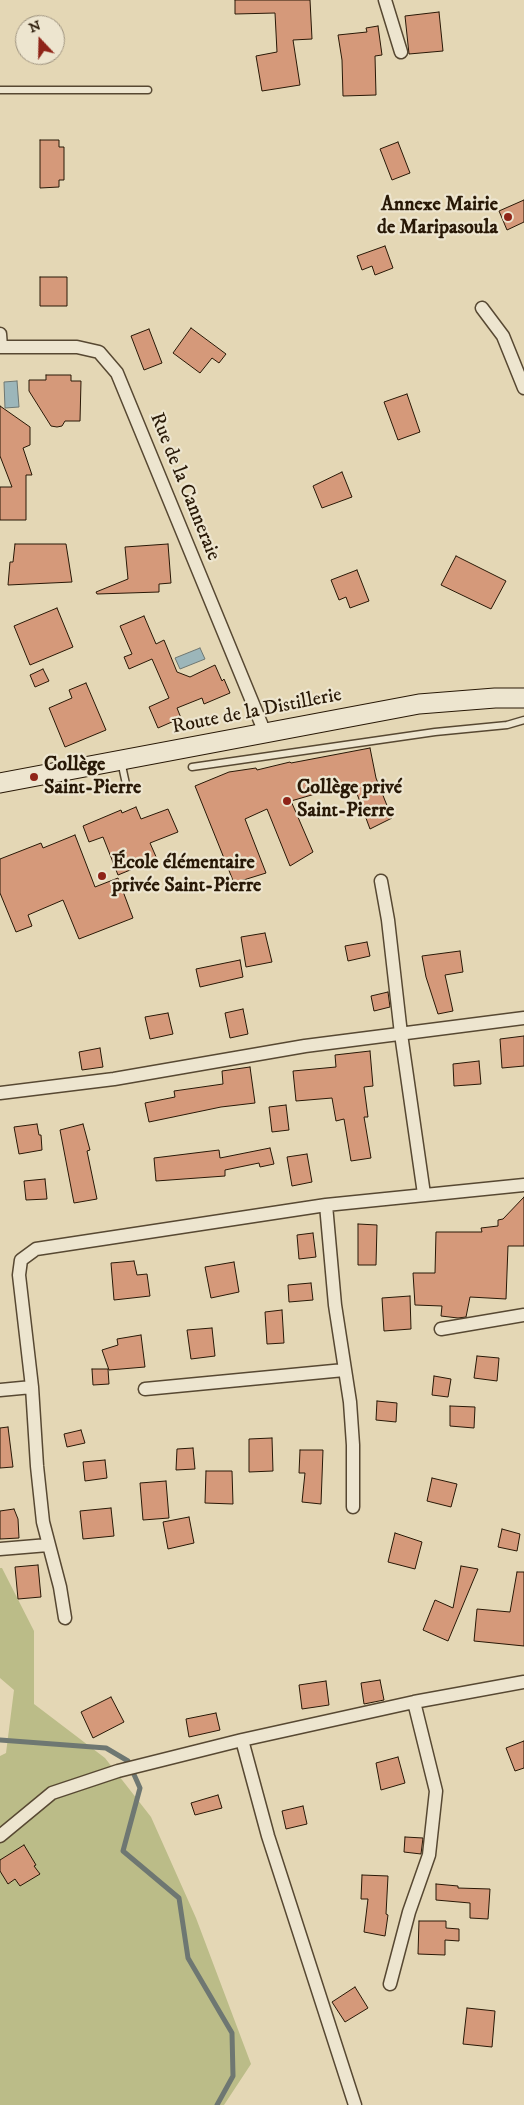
<!DOCTYPE html>
<html>
<head>
<meta charset="utf-8">
<style>
  body { margin:0 }
  #map { position:relative; width:524px; height:2105px; overflow:hidden; background:#e4d7b5; font-family:"IM FELL DW Pica",serif }
  canvas { display:block }
  .north { position:absolute; left:15px; top:15px; width:50px; height:50px; box-sizing:border-box; background:#ede5cf; border:1px solid #9e937f; border-radius:50%; rotate:339deg; font-size:14px; font-weight:700; line-height:20px; text-align:center; color:#281806 }
  .north::after { content:''; display:block; margin:auto; width:18px; height:22px; background:#8f2418; clip-path:polygon(50% 0,100% 100%,50% 72%,0 100%) }
</style>
</head>
<body>
<div id="map">
<canvas width="524" height="2105"></canvas>
<div class="north">N</div>
</div>
<script>
const g = document.querySelector('canvas').getContext('2d');
g.lineJoin = 'round';
function fillPath(path, color) {
  g.fillStyle = color;
  g.fill(path, 'evenodd');
}
function poly(rows) {
  const path = new Path2D();
  for (const r of rows) {
    path.moveTo(r[0], r[1]);
    for (let i = 2; i < r.length; i += 2) path.lineTo(r[i], r[i + 1]);
  }
  return path;
}
function stroke(path, color, width, dash) {
  g.strokeStyle = color;
  g.lineWidth = width;
  g.lineCap = dash ? 'butt' : 'round';
  g.setLineDash(dash || []);
  g.stroke(path);
}
function drawText(font, color, halo, rows, align = 'center') {
  g.font = font + ' "IM FELL DW Pica",serif';
  g.lineWidth = 4.5;
  g.setLineDash([]);
  g.textBaseline = 'middle';
  g.strokeStyle = halo;
  g.fillStyle = color;
  for (const [text, x, y, turn = 0] of rows) {
    g.save();
    g.translate(x, y);
    g.rotate((+turn || 0) * Math.PI / 180);
    g.textAlign = isNaN(turn) ? turn : align;
    if (halo) g.strokeText(text, 0, 0);
    g.fillText(text, 0, 0);
    g.restore();
  }
}
const green = poly([
  [0,1568,2,1568,34,1631,34,1704,105,1758,151,1817,196,1918,251,2064,224,2105,0,2105,0,1756,6,1753,14,1690,0,1678]
]);
const water = poly([
  [17,381,19,407,5,408,4,382,17,381],
  [200,648,205,659,180,669,175,658,200,648]
]);
const stream = poly([
  [0,1740,106,1748,128,1761,140,1788,123,1851,179,1898,188,1958,232,2033,233,2076,217,2105]
]);
const building = poly([
  [235,0,310,0,312,39,293,40,300,85,262,91,256,56,277,52,275,13,235,14,235,0],
  [439,12,443,51,409,54,405,16,439,12],
  [378,26,382,55,375,56,376,95,343,96,342,60,338,35,367,32,366,28,378,26],
  [40,140,59,140,59,147,64,147,64,180,59,180,59,187,40,188,40,140],
  [398,142,410,173,392,180,380,149,398,142],
  [524,200,524,222,507,230,499,211,524,200],
  [385,246,393,268,375,275,372,266,362,270,357,256,385,246],
  [40,277,67,277,67,306,40,306,40,277],
  [191,328,226,354,219,363,212,358,200,373,173,353,191,328],
  [149,329,162,363,144,370,131,336,149,329],
  [46,375,71,375,71,381,81,381,80,421,65,421,62,426,57,427,51,426,29,391,29,380,46,380,46,375],
  [407,394,420,432,398,440,384,402,407,394],
  [0,406,30,427,30,445,23,448,32,475,26,475,26,520,0,520,0,487,12,487,0,456,0,406],
  [342,472,352,497,322,508,313,486,342,472],
  [15,544,66,544,72,582,8,585,10,562,13,562,15,544],
  [168,544,171,583,159,584,159,592,97,594,96,592,128,579,125,547,168,544],
  [456,556,506,581,491,609,441,585,456,556],
  [357,570,369,601,350,608,346,597,339,600,331,580,357,570],
  [57,608,73,647,30,665,14,626,57,608],
  [144,616,156,644,164,640,177,672,190,677,215,665,222,681,224,679,230,693,204,704,202,698,177,708,181,718,158,728,149,707,169,698,152,659,129,669,124,657,132,654,120,626,144,616],
  [43,669,49,681,35,687,30,675,43,669],
  [86,683,106,730,65,747,49,708,72,698,69,690,86,683],
  [370,748,376,778,392,818,370,829,353,783,291,801,313,852,290,866,267,809,245,819,266,873,234,883,195,786,229,772,256,768,257,770,290,762,291,763,370,748],
  [136,807,141,819,168,809,178,832,150,843,157,859,118,875,103,837,89,842,83,826,121,810,122,813,136,807],
  [75,835,95,887,118,878,133,918,79,939,63,900,28,915,32,926,16,932,0,893,0,859,41,843,43,848,75,835],
  [265,933,272,962,246,967,241,937,265,933],
  [367,942,370,956,348,961,345,946,367,942],
  [460,951,463,972,445,975,453,1011,438,1014,426,977,422,956,460,951],
  [240,960,243,977,200,987,196,969,240,960],
  [388,992,390,1007,374,1011,371,996,388,992],
  [243,1009,248,1034,230,1038,225,1013,243,1009],
  [168,1013,173,1034,150,1039,145,1017,168,1013],
  [524,1036,524,1066,502,1068,500,1039,524,1036],
  [100,1048,103,1067,82,1070,79,1052,100,1048],
  [370,1051,373,1086,364,1087,368,1117,364,1117,371,1158,351,1161,344,1119,336,1121,332,1098,296,1101,293,1071,336,1067,335,1055,370,1051],
  [479,1061,481,1084,454,1086,453,1064,479,1061],
  [250,1067,255,1103,221,1107,149,1122,145,1103,175,1097,174,1091,223,1084,222,1071,250,1067],
  [286,1105,289,1130,272,1132,269,1107,286,1105],
  [37,1124,39,1135,41,1135,42,1150,19,1154,14,1127,37,1124],
  [83,1124,90,1150,87,1151,97,1199,74,1203,60,1130,83,1124],
  [270,1148,274,1164,260,1167,259,1163,225,1170,225,1176,156,1181,154,1158,219,1150,220,1158,270,1148],
  [307,1154,312,1182,292,1186,287,1157,307,1154],
  [45,1179,47,1199,26,1200,24,1181,45,1179],
  [524,1197,524,1246,508,1246,506,1299,470,1297,466,1317,458,1318,441,1316,442,1306,415,1305,413,1273,435,1273,436,1232,482,1232,481,1228,498,1226,498,1220,503,1219,524,1197],
  [358,1224,377,1225,376,1265,358,1265,358,1224],
  [313,1233,316,1257,299,1259,297,1235,313,1233],
  [134,1261,137,1275,147,1274,150,1296,114,1300,111,1263,134,1261],
  [234,1262,239,1292,211,1298,205,1267,234,1262],
  [311,1283,313,1300,289,1302,288,1285,311,1283],
  [410,1296,411,1329,384,1331,382,1298,410,1296],
  [282,1310,284,1343,267,1344,265,1312,282,1310],
  [212,1328,215,1356,191,1359,187,1330,212,1328],
  [141,1335,145,1367,109,1370,102,1350,118,1345,117,1339,141,1335],
  [477,1356,499,1358,497,1381,474,1378,477,1356],
  [92,1369,108,1369,109,1384,93,1385,92,1369],
  [434,1376,451,1379,448,1397,432,1395,434,1376],
  [377,1401,397,1403,396,1422,376,1420,377,1401],
  [450,1406,475,1407,474,1428,450,1426,450,1406],
  [8,1427,13,1467,0,1468,0,1428,8,1427],
  [81,1430,85,1443,67,1447,64,1434,81,1430],
  [272,1438,273,1471,249,1472,249,1439,272,1438],
  [193,1448,195,1469,176,1470,177,1449,193,1448],
  [300,1450,323,1450,321,1504,302,1502,305,1473,299,1473,300,1450],
  [105,1460,107,1478,85,1481,83,1462,105,1460],
  [206,1471,232,1471,233,1504,205,1503,206,1471],
  [432,1478,457,1484,451,1507,427,1501,432,1478],
  [166,1481,169,1518,143,1520,140,1483,166,1481],
  [111,1508,114,1536,83,1539,80,1511,111,1508],
  [14,1509,18,1519,19,1538,0,1539,0,1511,14,1509],
  [189,1517,194,1543,168,1549,163,1522,189,1517],
  [502,1529,520,1534,517,1551,498,1547,502,1529],
  [395,1533,422,1542,415,1569,388,1562,395,1533],
  [38,1565,41,1597,18,1599,15,1567,38,1565],
  [461,1566,478,1569,448,1641,423,1630,435,1600,453,1608,461,1566],
  [517,1572,524,1572,524,1646,474,1641,477,1609,510,1612,517,1572],
  [380,1680,384,1700,364,1704,361,1683,380,1680],
  [326,1681,329,1705,302,1709,299,1685,326,1681],
  [111,1697,124,1722,93,1738,81,1712,111,1697],
  [216,1713,220,1730,189,1737,186,1719,216,1713],
  [524,1741,524,1768,515,1771,506,1748,524,1741],
  [398,1757,405,1783,381,1790,376,1763,398,1757],
  [218,1795,222,1808,195,1815,191,1803,218,1795],
  [303,1806,307,1824,286,1829,282,1811,303,1806],
  [405,1837,423,1838,421,1854,404,1852,405,1837],
  [24,1845,36,1865,34,1866,40,1874,20,1886,15,1879,8,1884,0,1871,0,1860,24,1845],
  [362,1875,388,1876,386,1914,388,1915,385,1936,364,1932,368,1899,361,1899,362,1875],
  [436,1884,458,1886,458,1888,490,1889,488,1919,470,1918,470,1903,436,1900,436,1884],
  [419,1921,446,1921,446,1928,459,1929,459,1941,445,1940,445,1955,418,1954,419,1921],
  [355,1987,368,2008,345,2022,332,2002,355,1987],
  [467,2008,495,2011,492,2047,463,2044,467,2008]
]);
const lane = poly([
  [0,90,148,90],
  [121,761,126,784],
  [192,767,435,732,507,725,524,720]
]);
const street = poly([
  [385,0,401,52],
  [482,308,503,336,524,388],
  [0,334,1,347],
  [0,347,77,347,99,352,117,373,265,733],
  [381,881,388,920,401,1034,424,1194],
  [0,1093,114,1079,305,1046,524,1018],
  [326,1205,335,1305,350,1402,353,1445,353,1507],
  [441,1329,524,1315],
  [145,1389,344,1370],
  [0,1390,32,1387],
  [0,1549,48,1545],
  [65,1618,60,1587,43,1522,37,1466,32,1387,19,1275,21,1260,36,1249,326,1205,524,1185],
  [242,1740,268,1836,355,2105],
  [0,1836,52,1793,118,1771,242,1740,414,1702,524,1682],
  [390,1984,409,1912,429,1855,436,1791,414,1702]
]);
const secondary = poly([
  [0,783,419,704,495,698,524,698]
]);
const markers = [
  [508,217,5,"#8f2418"],
  [34,777,5,"#8f2418"],
  [287,801,5,"#8f2418"],
  [102,876,5,"#8f2418"]
];
const poiNames = [
  ["Annexe Mairie",498,206,"right"],
  ["de Maripasoula",498,229,"right"],
  ["Collège",44,766],
  ["Saint-Pierre",44,789],
  ["Collège privé",297,789],
  ["Saint-Pierre",297,812],
  ["École élémentaire",112,864],
  ["privée Saint-Pierre",112,887]
];
const streetNames = [
  ["Rue de la Canneraie",184,487,68],
  ["Route de la Distillerie",257,712,-11]
];
fillPath(green, '#bbbc88');
fillPath(water, '#9cb6ba');
stroke(water, '#6e7772', 1);
stroke(stream, '#6e7772', 5);
fillPath(building, '#d5997a');
stroke(building, '#281806', 1);
stroke(lane, '#574832', 9);
stroke(street, '#574832', 15);
stroke(secondary, '#281806', 21);
stroke(lane, '#ede5cf', 6);
stroke(street, '#ede5cf', 12);
stroke(secondary, '#ede5cf', 19);
for (const [x, y, r, color] of markers) {
  const dot = new Path2D();
  dot.arc(x, y, r, 0, 2 * Math.PI);
  g.fillStyle = color;
  g.fill(dot);
  stroke(dot, '#ede5cf', 2);
}
drawText('bold 20px', '#281806', '#ede5cf', poiNames, 'left');
drawText('20px', '#281806', '#ede5cf', streetNames);
</script>
</body>
</html>
